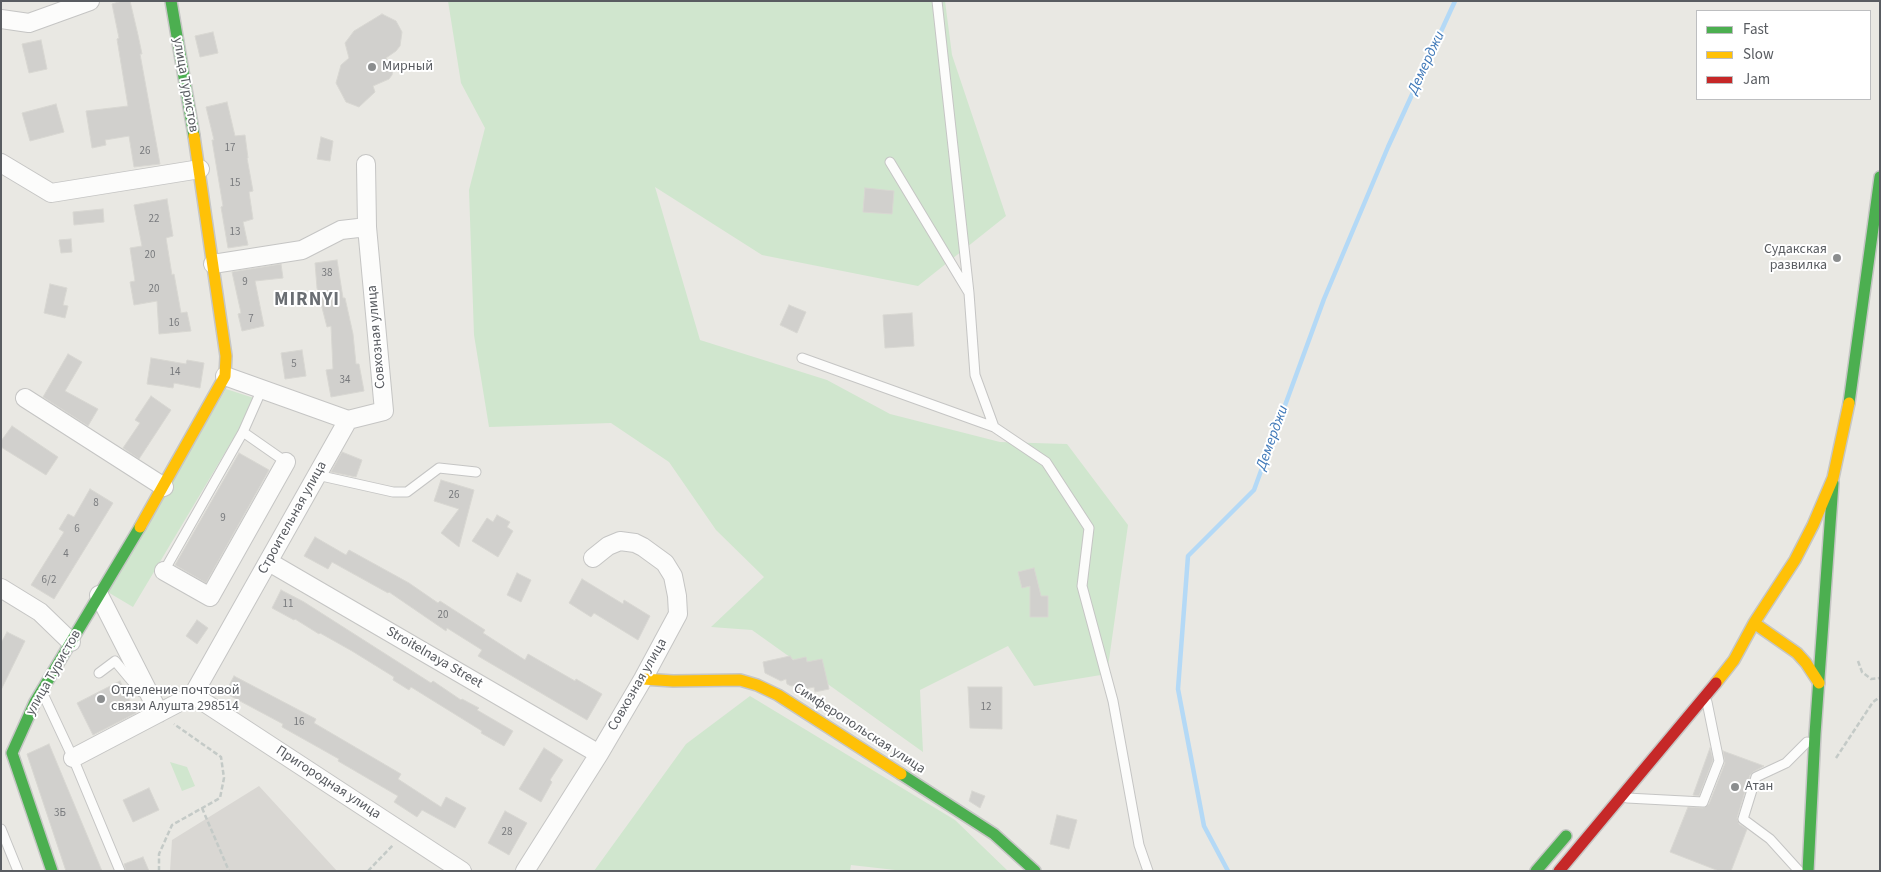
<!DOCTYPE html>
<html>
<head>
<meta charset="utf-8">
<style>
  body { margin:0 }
  #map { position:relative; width:1881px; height:872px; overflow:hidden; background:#e9e8e3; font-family:"Source Sans 3",sans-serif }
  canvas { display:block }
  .frame { position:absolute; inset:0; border:2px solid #595c61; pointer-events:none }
  .legend { position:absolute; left:1696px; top:10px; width:175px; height:90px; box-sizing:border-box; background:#fff; border:1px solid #bdbec0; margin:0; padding:6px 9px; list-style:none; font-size:15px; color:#595c61 }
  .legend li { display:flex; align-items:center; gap:10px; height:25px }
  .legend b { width:25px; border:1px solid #bdbec0 }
</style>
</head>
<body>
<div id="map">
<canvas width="1881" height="872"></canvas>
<div class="frame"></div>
<ul class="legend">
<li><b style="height:6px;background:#4caf50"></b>Fast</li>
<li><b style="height:6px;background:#ffc107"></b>Slow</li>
<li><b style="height:6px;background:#c62828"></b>Jam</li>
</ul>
</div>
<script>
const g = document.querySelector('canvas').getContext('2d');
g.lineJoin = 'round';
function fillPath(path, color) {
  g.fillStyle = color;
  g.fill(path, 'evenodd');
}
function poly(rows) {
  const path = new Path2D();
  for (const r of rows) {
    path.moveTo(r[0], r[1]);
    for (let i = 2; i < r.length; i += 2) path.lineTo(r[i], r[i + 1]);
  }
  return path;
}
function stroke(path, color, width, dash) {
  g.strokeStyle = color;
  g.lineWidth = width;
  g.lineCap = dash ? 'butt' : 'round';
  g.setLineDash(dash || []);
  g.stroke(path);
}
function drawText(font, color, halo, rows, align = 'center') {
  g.font = font + ' "Source Sans 3",sans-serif';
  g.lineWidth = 4;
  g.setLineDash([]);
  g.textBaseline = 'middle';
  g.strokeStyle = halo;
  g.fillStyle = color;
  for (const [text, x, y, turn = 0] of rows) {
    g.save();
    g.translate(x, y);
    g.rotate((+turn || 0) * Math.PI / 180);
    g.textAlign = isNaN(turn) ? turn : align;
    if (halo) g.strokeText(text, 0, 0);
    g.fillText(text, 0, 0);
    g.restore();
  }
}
const industrial = poly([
  [259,786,337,871,170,871,172,840]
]);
const green = poly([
  [448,1,945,1,952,55,1006,216,918,286,762,255,655,187,700,340,827,380,890,414,1000,442,1067,444,1128,525,1107,674,1034,686,1008,646,920,690,923,752,752,630,711,627,764,577,716,530,669,462,611,423,489,427,474,335,469,190,485,128,461,83],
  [226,389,257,399,133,607,106,591],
  [750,696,955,820,1008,871,904,871,851,865,850,871,594,871,686,744],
  [170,762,187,767,195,786,182,791]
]);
const stream = poly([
  [1228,871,1204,826,1178,689,1188,556,1254,490,1324,299,1388,147,1455,1]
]);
const building = poly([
  [122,1,130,1,138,35,142,54,140,54,160,164,134,167,129,136,105,140,106,145,92,148,86,111,128,106,117,39,119,38,112,4,122,1],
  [382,14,396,21,402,32,400,46,396,51,386,58,393,69,392,75,389,79,373,86,375,92,359,107,346,102,336,83,341,65,349,58,345,43,354,31,382,14],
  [213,32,218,53,200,57,195,36,213,32],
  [41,40,47,69,29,73,22,44,41,40],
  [227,102,235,136,245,135,248,158,247,158,253,191,249,192,253,219,243,222,248,245,228,248,221,207,223,206,212,140,214,140,206,107,227,102],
  [56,104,64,132,30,141,22,113,56,104],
  [321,137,333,141,330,161,317,159,321,137],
  [865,188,894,191,892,214,863,212,865,188],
  [167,199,173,236,166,238,172,275,174,274,181,313,187,312,191,331,159,334,157,301,134,305,130,282,135,281,130,248,142,246,134,205,167,199],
  [103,209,104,222,74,225,73,212,103,209],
  [71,239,72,252,61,253,59,240,71,239],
  [337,260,343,298,345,298,353,334,356,364,359,364,364,391,331,397,326,370,333,369,331,326,327,327,317,288,315,263,337,260],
  [281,264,283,278,255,281,264,326,242,331,238,314,241,313,232,272,281,264],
  [50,284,67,288,63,305,68,306,65,318,44,313,50,284],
  [789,305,806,312,797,333,780,325,789,305],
  [912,313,914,346,885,348,883,315,912,313],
  [302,350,306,376,285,379,281,353,302,350],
  [68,354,82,362,65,391,98,409,88,426,43,397,68,354],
  [151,358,186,364,187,360,204,363,200,388,174,383,173,388,147,384,151,358],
  [151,396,171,410,139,459,123,448,140,423,135,420,151,396],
  [12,426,58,457,46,475,1,447,1,441,12,426],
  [342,452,362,460,356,477,331,472,342,452],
  [239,453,269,470,206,583,175,565,239,453],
  [441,480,474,490,459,547,441,533,459,509,434,501,441,480],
  [90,489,113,503,54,599,31,585,64,532,59,529,68,514,74,517,90,489],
  [497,515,510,522,507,527,513,531,498,557,472,541,487,518,493,522,497,515],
  [315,537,346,555,349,550,409,583,438,603,440,601,485,630,483,633,525,660,528,654,575,681,576,679,602,694,587,720,478,656,482,650,447,628,446,631,389,592,388,593,332,562,328,569,304,556,315,537],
  [1034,568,1041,596,1048,596,1048,617,1030,617,1030,586,1022,588,1018,572,1034,568],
  [517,573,531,580,521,602,507,595,517,573],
  [582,579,623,604,624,600,650,616,638,640,594,613,591,617,569,603,582,579],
  [281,590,304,602,431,683,433,681,461,700,462,699,479,708,477,710,513,731,504,746,481,733,482,731,411,687,409,690,393,680,394,677,352,651,320,633,319,634,295,619,294,620,272,608,281,590],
  [197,620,208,628,197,644,186,636,197,620],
  [7,632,25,641,1,690,1,643,7,632],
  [790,656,793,660,806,657,807,662,822,659,829,689,815,692,814,687,800,690,798,685,791,686,787,684,786,679,781,681,765,673,763,662,790,656],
  [234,676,316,719,314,723,401,774,398,779,441,807,446,797,466,808,455,828,422,810,417,817,394,802,398,796,338,761,339,759,282,727,283,724,225,693,234,676],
  [120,681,136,713,93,735,77,703,120,681],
  [968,687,1002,687,1002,729,970,728,968,687],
  [49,744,102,871,66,871,27,754,49,744],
  [544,748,563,760,550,780,552,782,541,802,519,789,544,748],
  [1710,748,1713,760,1699,796,1693,795,1710,748],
  [1723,751,1764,766,1753,772,1750,775,1737,818,1739,824,1747,829,1731,871,1719,871,1670,852,1688,807,1703,808,1709,804,1725,763,1723,751],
  [149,788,159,810,133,822,123,800,149,788],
  [972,791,985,796,980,808,969,801,972,791],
  [505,811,527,823,509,855,488,843,505,811],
  [1057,815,1077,820,1069,849,1050,844,1057,815],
  [143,857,149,871,126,871,124,864,143,857]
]);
const path = poly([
  [1858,661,1862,672,1871,679,1880,678],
  [1836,758,1873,702,1880,697],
  [202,808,229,871],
  [159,871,159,854,172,825,220,798,224,778,221,757,174,724],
  [368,871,393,845]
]);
const lane = poly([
  [937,1,969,293],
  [890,162,969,293,975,375,994,427],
  [802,358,994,427,1046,462,1089,528,1082,586,1113,701,1139,845,1148,871],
  [243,432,286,462],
  [317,475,393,492,407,492,439,468,476,472],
  [164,571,243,432,262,389],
  [99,673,115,661,141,692],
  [43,694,73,758,120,871],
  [1627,798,1703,802,1719,761,1707,702],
  [1,829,18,871],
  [1799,871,1770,839,1743,819,1756,777,1786,763,1807,742]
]);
const street = poly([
  [1,19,29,23,90,1],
  [1,163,51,193,200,169],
  [213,264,302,250,341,230,367,227],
  [25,398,164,487],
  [348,420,384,411,367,227,366,164],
  [269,562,599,754],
  [164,571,210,597,286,462],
  [1,588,40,612,71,642],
  [99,595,159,713],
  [193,695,462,871],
  [73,758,193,695,348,420,225,376],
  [525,871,599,754,643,679,678,614,677,596,673,576,665,563,643,547,635,543,620,541,608,546,593,558]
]);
const fast = poly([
  [171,1,194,136],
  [1849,403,1880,177],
  [901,774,994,834,1035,871],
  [52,871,12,753,35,702,140,527],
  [1536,871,1566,836],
  [1808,871,1815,734,1833,483]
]);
const slow = poly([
  [140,527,225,376,226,356,194,136],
  [1754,623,1797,653,1806,663,1819,683],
  [643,679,673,681,740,680,757,685,778,695,901,774],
  [1716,683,1734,660,1754,623,1795,560,1813,525,1833,478,1849,403]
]);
const jam = poly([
  [1559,871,1716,683]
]);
const markers = [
  [372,67,5,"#8b8d8e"],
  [1837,258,5,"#8b8d8e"],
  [101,699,5,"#8b8d8e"],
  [1735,787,5,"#8b8d8e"]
];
const numberNames = [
  ["17",230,149],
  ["26",145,152],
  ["15",235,184],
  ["22",154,220],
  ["13",235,233],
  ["20",150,256],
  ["38",327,274],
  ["9",245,283],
  ["20",154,290],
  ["7",251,320],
  ["16",174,324],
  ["5",294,365],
  ["14",175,373],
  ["34",345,381],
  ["26",454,496],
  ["8",96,504],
  ["9",223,519],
  ["6",77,530],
  ["4",66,555],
  ["6/2",49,581],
  ["11",288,605],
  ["20",443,616],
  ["12",986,708],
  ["16",299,723],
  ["3Б",60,814],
  ["28",507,833]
];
const poiNames = [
  ["Мирный",382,67],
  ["Судакская",1827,250,"right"],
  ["развилка",1827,266,"right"],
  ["Отделение почтовой",111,691],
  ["связи Алушта 298514",111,707],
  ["Атан",1745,787]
];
const streetNames = [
  ["улица Туристов",185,85,80],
  ["Совхозная улица",377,337,-95],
  ["Строительная улица",293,518,-61],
  ["Stroitelnaya Street",434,658,30],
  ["улица Туристов",54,673,-60],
  ["Совхозная улица",638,685,-60],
  ["Симферопольская улица",859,729,33],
  ["Пригородная улица",328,783,33]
];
const waterNames = [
  ["Демерджи",1427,63,-65],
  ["Демерджи",1273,438,-70]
];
const districtNames = [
  ["MIRNYI",307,301]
];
fillPath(industrial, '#d9d7d3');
fillPath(green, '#d0e6ce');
stroke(stream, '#b4d9f6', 4.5);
fillPath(building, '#d1d0cd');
stroke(building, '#d8d7d2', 1);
stroke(lane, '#c5c5c4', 11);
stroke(street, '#c5c5c4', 20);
stroke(fast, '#c6c6c5', 14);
stroke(slow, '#c6c6c5', 14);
stroke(jam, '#c6c6c5', 14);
stroke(path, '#c4cac7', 2.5, [5, 2.5]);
stroke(lane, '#fcfcfb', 9);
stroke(street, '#fcfcfb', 18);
stroke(fast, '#4caf50', 11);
stroke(slow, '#ffc107', 11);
stroke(jam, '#c62828', 11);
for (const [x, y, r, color] of markers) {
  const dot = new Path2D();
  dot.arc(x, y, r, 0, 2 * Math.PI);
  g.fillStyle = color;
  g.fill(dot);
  stroke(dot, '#fff', 2);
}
drawText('11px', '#787a7d', null, numberNames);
drawText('14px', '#595c61', '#fff', poiNames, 'left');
drawText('14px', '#595c61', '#fff', streetNames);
drawText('italic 15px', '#3f78b8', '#fff', waterNames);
g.letterSpacing = '1px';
drawText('bold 19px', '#6a6e73', '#fff', districtNames);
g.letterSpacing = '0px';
</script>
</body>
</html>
